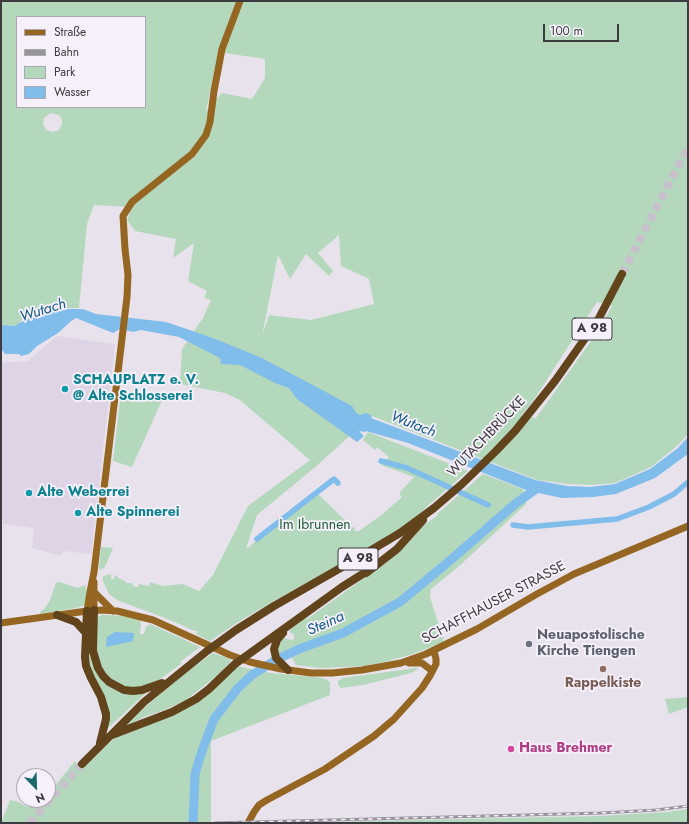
<!DOCTYPE html>
<html>
<head>
<meta charset="utf-8">
<style>
  body { margin:0 }
  #map { position:relative; width:689px; height:824px; overflow:hidden; background:#e8e2ed; font-family:Jost,sans-serif }
  canvas { display:block }
  .frame { position:absolute; inset:0; border:2px solid #3d3b3f; pointer-events:none }
  .legend { position:absolute; left:16px; top:16px; width:130px; height:92px; box-sizing:border-box; background:#f6f0fa; border:1px solid #aca8af; margin:0; padding:5px 7px; list-style:none; font-size:12px; color:#3d3b3f }
  .legend li { display:flex; align-items:center; gap:8px; height:20px }
  .legend b { width:20px; border:1px solid #aca8af }
  .north { position:absolute; left:16px; top:768px; width:40px; height:40px; box-sizing:border-box; background:#f6f0fa; border:1px solid #aca8af; border-radius:50%; rotate:157deg; font-size:11px; font-weight:700; line-height:16px; text-align:center; color:#3d3b3f }
  .north::after { content:''; display:block; margin:auto; width:14px; height:18px; background:#1b686c; clip-path:polygon(50% 0,100% 100%,50% 72%,0 100%) }
  .scale { position:absolute; left:543px; top:24px; width:76px; height:18px; box-sizing:border-box; border:2px solid #3d3b3f; border-top:0; padding-left:5px; font-size:12px; line-height:14px; white-space:nowrap; color:#3d3b3f; -webkit-text-stroke:3px #f6f0fa; paint-order:stroke }
</style>
</head>
<body>
<div id="map">
<canvas width="689" height="824"></canvas>
<div class="frame"></div>
<ul class="legend">
<li><b style="height:5px;background:#956621"></b>Straße</li>
<li><b style="height:5px;background:#98949c"></b>Bahn</li>
<li><b style="height:11px;background:#b4d8bc"></b>Park</li>
<li><b style="height:11px;background:#81bdeb"></b>Wasser</li>
</ul>
<div class="north">N</div>
<div class="scale">100 m</div>
</div>
<script>
const g = document.querySelector('canvas').getContext('2d');
g.lineJoin = 'round';
function fillPath(path, color) {
  g.fillStyle = color;
  g.fill(path, 'evenodd');
}
function poly(rows) {
  const path = new Path2D();
  for (const r of rows) {
    path.moveTo(r[0], r[1]);
    for (let i = 2; i < r.length; i += 2) path.lineTo(r[i], r[i + 1]);
  }
  return path;
}
function stroke(path, color, width, dash) {
  g.strokeStyle = color;
  g.lineWidth = width;
  g.lineCap = dash ? 'butt' : 'round';
  g.setLineDash(dash || []);
  g.stroke(path);
}
function drawText(font, color, halo, rows, align = 'center') {
  g.font = font + ' Jost,sans-serif';
  g.lineWidth = 3.5;
  g.setLineDash([]);
  g.textBaseline = 'middle';
  g.strokeStyle = halo;
  g.fillStyle = color;
  for (const [text, x, y, turn = 0] of rows) {
    g.save();
    g.translate(x, y);
    g.rotate((+turn || 0) * Math.PI / 180);
    g.textAlign = isNaN(turn) ? turn : align;
    if (halo) g.strokeText(text, 0, 0);
    g.fillText(text, 0, 0);
    g.restore();
  }
}
const built = poly([
  [57,336,115,344,91,554,63,551,61,556,32,548,34,528,3,524,3,518,1,517,1,363,28,361]
]);
const green = poly([
  [1,1,688,1,688,434,678,445,651,467,615,483,591,485,569,484,537,480,372,416,314,468,257,515,246,549,317,493,352,527,355,528,354,531,359,531,380,516,402,497,400,495,400,492,414,477,381,465,389,457,377,447,375,450,363,440,368,432,468,471,425,508,425,509,408,523,382,540,321,575,279,598,238,622,210,641,196,634,198,631,195,631,165,618,117,600,109,594,103,581,103,576,111,574,111,579,114,579,115,575,117,576,118,578,125,581,126,583,132,583,133,586,138,587,139,584,149,586,150,582,163,586,183,584,199,591,213,575,248,506,310,460,240,400,225,393,180,384,182,349,203,318,211,300,204,298,207,291,188,281,194,243,173,258,176,239,135,231,127,220,132,207,94,205,87,224,79,308,55,308,28,315,15,326,1,325],
  [17,17,145,17,145,107,17,107],
  [218,52,265,59,265,78,252,99,222,93,206,111],
  [51,113,59,115,62,120,62,124,59,130,53,132,46,130,43,124,44,118],
  [339,235,341,266,369,279,374,304,311,320,269,315,262,336,278,255,290,279,306,254,329,276,333,271,318,253],
  [597,302,612,306,606,317,607,327,611,330,604,342,600,339,591,341,536,418,521,416,533,401],
  [121,392,163,398,132,467,113,461],
  [483,474,523,489,526,504,457,568,431,589,430,597,444,642,410,655,388,661,365,666,322,668,296,665,291,656,284,660,278,651,278,646,283,638,291,640,294,639,294,635,289,632,291,629,306,618,307,619,387,562,424,525,437,516,437,514],
  [101,547,113,548,108,560,104,568,100,570,99,567],
  [59,582,78,588,85,585,87,591,85,604,83,606,76,608,41,614,40,612,45,608,50,600,56,583],
  [102,615,105,615,122,616,140,620,141,624,140,634,144,634,146,627,150,624,200,647,180,662,181,664,159,680,142,687,128,688,117,684,104,673,97,654,97,622,98,617],
  [91,617,91,649,105,682,146,693,106,730,88,657],
  [213,653,230,659,231,661,220,673,186,700,167,709,144,717,127,726,126,724,166,689,189,670],
  [237,666,271,673,323,678,330,682,330,695,211,741,211,823,1,823,10,800,19,802,25,806,29,807,36,805,42,800,48,800,48,794,75,761,81,770,105,746,114,739,122,734,157,721],
  [416,668,418,669,411,673,363,685,341,688,338,685,338,681,343,678],
  [688,697,688,707,669,714,665,699],
  [688,809,688,823,281,823,601,816,667,812]
]);
const water = poly([
  [66,309,83,309,96,314,166,322,213,338,262,358,352,406,356,413,360,415,366,413,372,416,371,418,535,480,567,486,590,487,615,484,650,469,678,448,688,437,688,454,655,478,616,494,593,497,562,498,529,491,408,443,366,431,365,432,359,431,364,436,357,442,297,399,289,388,275,383,240,365,221,364,220,358,179,337,141,330,133,332,120,329,113,333,76,318,70,322,58,333,37,346,29,354,21,356,19,354,5,354,3,351,1,350,1,325,15,326,19,323,32,317],
  [115,632,134,633,133,641,106,647,107,637]
]);
const canal = poly([
  [381,461,407,468,488,505],
  [513,525,528,527,617,519,649,507,674,494,688,482],
  [257,539,334,479,338,483]
]);
const river = poly([
  [193,823,195,774,202,751,214,719,238,688,252,675,274,661,299,649,343,633,400,602,453,558,515,504,536,489]
]);
const trunkTunnel = poly([
  [622,274,688,147],
  [29,823,82,764]
]);
const secondary = poly([
  [94,582,94,610],
  [95,593,113,611],
  [87,611,90,592,94,572,127,297,128,275,125,249,123,216,132,202,192,154,206,135,210,122,214,91,222,49,240,1],
  [1,623,87,611,103,610,117,611,153,620,230,655,250,662,281,669,311,673,332,673,362,670,401,663,426,654,477,629,537,594,574,574,688,526],
  [409,663,422,663,431,670],
  [248,823,254,812,259,805,267,800,325,769,374,736,394,719,422,688,431,674,436,664,436,659,434,651]
]);
const trunk = poly([
  [366,573,397,549,423,520],
  [94,610,93,651,98,668,103,676,109,682,124,690,133,691,142,690,162,683],
  [87,611,85,657,86,666,91,678,101,697,106,714,106,719,100,743],
  [57,615,76,622,86,633],
  [283,633,277,640,274,649,276,658,288,670],
  [112,735,172,712,196,699,209,689,235,664,342,587,369,570],
  [82,764,144,702,207,651,236,630,274,606,358,558,400,533,434,508,462,484,495,452,515,431,555,381,598,320,622,274]
]);
const rail = poly([
  [215,823,601,813,656,810,688,806]
]);
const markers = [
  [65,389,4,"#0f9aa8"],
  [29,493,4,"#0f9aa8"],
  [78,513,4,"#0f9aa8"],
  [529,644,4,"#6b7280"],
  [603,669,4,"#8d6e63"],
  [511,749,4,"#d1479c"]
];
const shields = [
  [592,329,40],
  [358,559,40]
];
const shieldNames = [
  ["A 98",592,329],
  ["A 98",358,559]
];
const cultureNames = [
  ["SCHAUPLATZ e. V.",73,381],
  ["@ Alte Schlosserei",73,397],
  ["Alte Weberrei",37,493],
  ["Alte Spinnerei",86,513]
];
const streetNames = [
  ["WUTACHBRÜCKE",487,437,-46],
  ["SCHAFFHAUSER STRASSE",494,603,-28]
];
const parkNames = [
  ["Im Ibrunnen",315,526]
];
const worshipNames = [
  ["Neuapostolische",537,636],
  ["Kirche Tiengen",537,652]
];
const educationNames = [
  ["Rappelkiste",603,684]
];
const hotelNames = [
  ["Haus Brehmer",519,749]
];
const waterNames = [
  ["Wutach",43,311,-17],
  ["Wutach",413,425,22],
  ["Steina",326,624,-24]
];
fillPath(built, '#ded4e5');
fillPath(green, '#b4d8bc');
fillPath(water, '#81bdeb');
stroke(canal, '#81bdeb', 5.5);
stroke(river, '#81bdeb', 9);
stroke(trunkTunnel, '#c6c1ca', 8, [8, 4]);
stroke(secondary, '#956621', 7);
stroke(trunk, '#62441c', 8);
stroke(rail, '#98949c', 3);
stroke(rail, '#f6f0fa', 1.5, [4.5]);
for (const [x, y, r, color] of markers) {
  const dot = new Path2D();
  dot.arc(x, y, r, 0, 2 * Math.PI);
  g.fillStyle = color;
  g.fill(dot);
  stroke(dot, '#f6f0fa', 1.5);
}
for (const [x, y, w] of shields) {
  const box = new Path2D();
  box.roundRect(x - w / 2, y - 11, w, 22, 3);
  g.fillStyle = '#f6f0fa';
  g.fill(box);
  stroke(box, '#3d3b3f', 1);
}
drawText('bold 13px', '#3d3b3f', null, shieldNames);
drawText('bold 14px', '#0d838f', '#f6f0fa', cultureNames, 'left');
drawText('14px', '#3d3b3f', '#f6f0fa', streetNames);
drawText('14px', '#195c31', '#f6f0fa', parkNames);
drawText('bold 14px', '#5b616d', '#f6f0fa', worshipNames, 'left');
drawText('bold 14px', '#785e54', '#f6f0fa', educationNames);
drawText('bold 14px', '#b23c85', '#f6f0fa', hotelNames, 'left');
drawText('italic 15px', '#135984', '#f6f0fa', waterNames);
</script>
</body>
</html>
